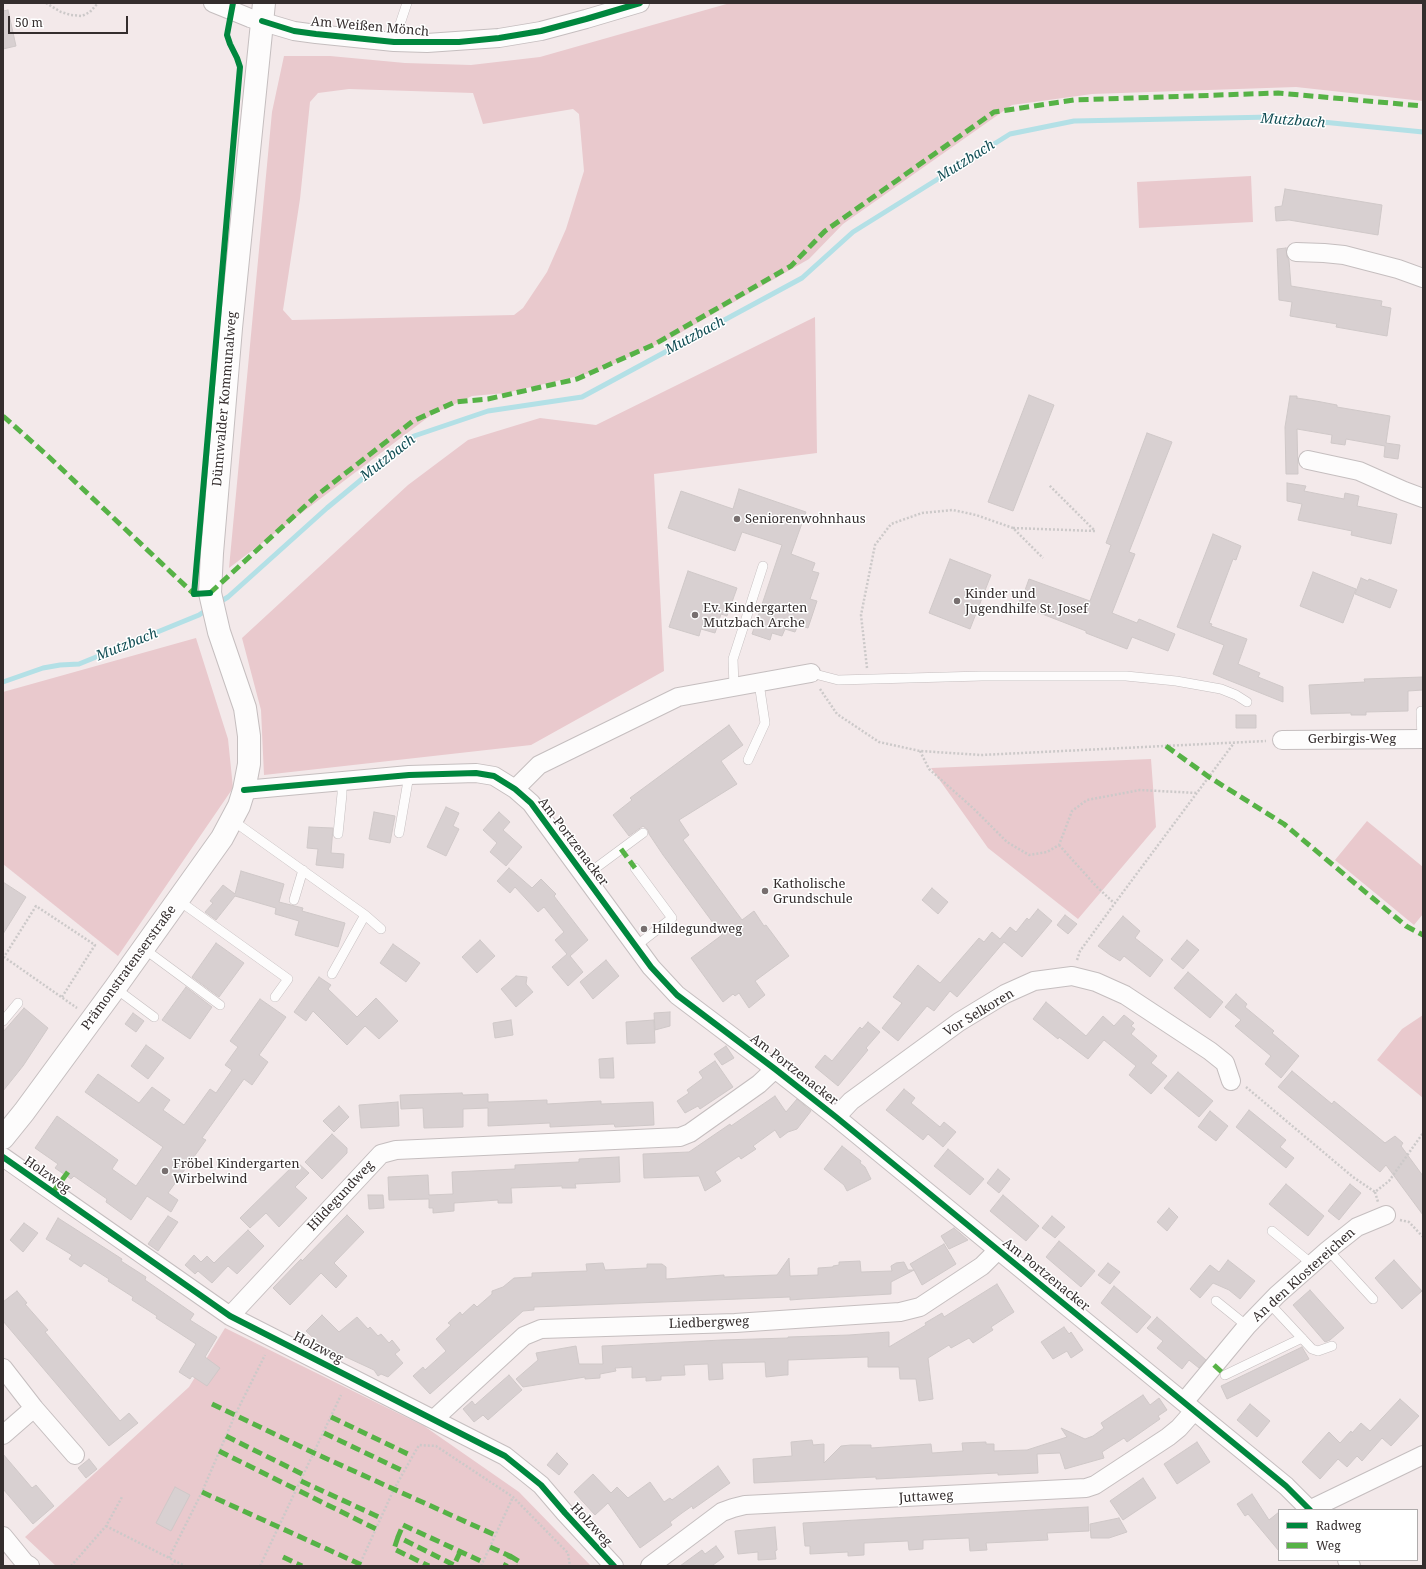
<!DOCTYPE html>
<html>
<head>
<meta charset="utf-8">
<style>
  body { margin:0 }
  #map { position:relative; width:1426px; height:1569px; overflow:hidden; background:#f3e9ea; font-family:"Noto Serif",serif }
  canvas { display:block }
  .frame { position:absolute; inset:0; border:4px solid #342d2d; pointer-events:none }
  .legend { position:absolute; left:1278px; top:1509px; width:140px; height:52px; box-sizing:border-box; background:#fff; border:1px solid #aeabab; margin:0; padding:5px 7px; list-style:none; font-size:12px; color:#342d2d }
  .legend li { display:flex; align-items:center; gap:8px; height:20px }
  .legend b { width:20px; border:1px solid #aeabab }
  .scale { position:absolute; left:8px; top:16px; width:120px; height:18px; box-sizing:border-box; border:2px solid #342d2d; border-top:0; padding-left:5px; font-size:12px; line-height:14px; white-space:nowrap; color:#342d2d; -webkit-text-stroke:3px #fff; paint-order:stroke }
</style>
</head>
<body>
<div id="map">
<canvas width="1426" height="1569"></canvas>
<div class="frame"></div>
<ul class="legend">
<li><b style="height:5px;background:#00873e"></b>Radweg</li>
<li><b style="height:5px;background:#56b246"></b>Weg</li>
</ul>
<div class="scale">50 m</div>
</div>
<script>
const g = document.querySelector('canvas').getContext('2d');
g.lineJoin = 'round';
function fillPath(path, color) {
  g.fillStyle = color;
  g.fill(path, 'evenodd');
}
function poly(rows) {
  const path = new Path2D();
  for (const r of rows) {
    path.moveTo(r[0], r[1]);
    for (let i = 2; i < r.length; i += 2) path.lineTo(r[i], r[i + 1]);
  }
  return path;
}
function stroke(path, color, width, dash) {
  g.strokeStyle = color;
  g.lineWidth = width;
  g.lineCap = dash ? 'butt' : 'round';
  g.setLineDash(dash || []);
  g.stroke(path);
}
function drawText(font, color, halo, rows, align = 'center') {
  g.font = font + ' "Noto Serif",serif';
  g.lineWidth = 3;
  g.setLineDash([]);
  g.textBaseline = 'middle';
  g.strokeStyle = halo;
  g.fillStyle = color;
  for (const [text, x, y, turn = 0] of rows) {
    g.save();
    g.translate(x, y);
    g.rotate((+turn || 0) * Math.PI / 180);
    g.textAlign = isNaN(turn) ? turn : align;
    if (halo) g.strokeText(text, 0, 0);
    g.fillText(text, 0, 0);
    g.restore();
  }
}
const green = poly([
  [730,3,1423,3,1423,101,1296,87,1092,94,1012,105,843,224,809,259,673,337,595,372,506,393,472,396,431,415,229,568,272,112,284,56,330,56,405,63,471,65,540,57],
  [349,89,473,93,483,124,573,109,579,114,584,171,566,229,547,272,523,308,514,315,292,320,283,310,300,199,310,102,318,93],
  [1251,176,1253,222,1139,228,1137,182],
  [815,317,817,453,654,474,664,671,531,745,264,775,261,710,242,638,408,485,468,440,540,418,596,425],
  [196,638,228,739,233,788,118,956,3,864,3,692],
  [1151,759,1156,827,1078,919,988,848,931,768],
  [1367,821,1423,867,1423,914,1414,925,1335,860],
  [1423,1015,1423,1098,1377,1060,1402,1029],
  [225,1328,424,1426,519,1492,591,1566,56,1566,25,1537,189,1387]
]);
const stream = poly([
  [218,603,228,597,327,508,414,436,488,411,582,397,802,278,853,232,1010,134,1074,121,1272,117,1423,132],
  [3,682,43,668,60,665,79,664,199,615,208,609]
]);
const building = poly([
  [8,10,16,46,3,49,3,11,8,10],
  [1285,189,1382,205,1378,235,1289,220,1276,221,1275,207,1282,206,1285,189],
  [1286,248,1287,257,1289,260,1291,286,1382,301,1381,306,1391,308,1387,336,1336,327,1337,324,1290,316,1292,302,1279,300,1277,249,1286,248],
  [1029,395,1054,405,1013,511,988,502,1029,395],
  [1290,396,1297,396,1297,399,1297,398,1316,401,1337,405,1337,407,1390,416,1386,443,1400,445,1398,459,1384,457,1385,446,1346,439,1345,445,1331,443,1332,435,1297,429,1298,474,1286,474,1285,427,1290,396],
  [1147,433,1172,442,1129,552,1135,554,1112,613,1137,623,1139,619,1175,634,1168,651,1132,637,1127,649,1086,633,1086,631,1019,605,1021,592,1024,593,1029,579,1090,601,1111,545,1106,543,1147,433],
  [1287,483,1306,486,1304,491,1344,499,1345,493,1359,496,1357,506,1397,514,1391,544,1351,535,1352,531,1298,520,1302,504,1287,501,1287,483],
  [739,489,806,512,791,554,815,563,812,571,819,573,810,599,817,601,808,628,798,625,795,632,785,629,782,636,772,633,770,640,752,634,782,545,742,532,735,551,668,528,681,491,733,509,739,489],
  [1213,534,1241,546,1236,560,1233,559,1209,623,1212,624,1211,626,1247,639,1238,664,1260,673,1258,677,1283,687,1283,702,1213,674,1224,645,1177,627,1213,534],
  [950,559,991,575,970,629,929,613,950,559],
  [688,571,737,588,727,616,721,614,715,633,701,629,699,636,669,627,688,571],
  [1313,572,1356,589,1343,623,1300,606,1313,572],
  [1361,578,1368,581,1369,579,1397,590,1390,608,1355,594,1361,578],
  [1423,677,1423,690,1408,691,1408,711,1366,712,1366,715,1351,715,1351,713,1311,714,1309,685,1365,682,1364,679,1423,677],
  [1236,715,1256,715,1256,728,1236,728,1236,715],
  [729,725,743,745,721,761,737,784,679,820,689,835,683,840,742,920,754,911,764,926,766,925,789,956,755,981,765,995,749,1008,739,993,735,996,733,994,723,1002,691,958,722,935,663,855,649,834,648,830,643,826,629,836,613,815,632,800,630,798,729,725],
  [446,807,459,813,453,826,459,829,446,856,427,847,446,807],
  [374,812,395,816,390,843,369,839,374,812],
  [499,812,510,822,503,830,522,847,506,866,490,852,497,843,483,830,499,812],
  [309,827,333,828,331,853,344,854,343,868,316,865,318,849,307,848,309,827],
  [509,868,532,888,541,879,556,894,554,896,588,940,570,956,583,972,568,986,552,967,567,954,555,940,564,932,544,907,538,912,515,887,510,893,497,881,509,868],
  [241,871,284,884,279,902,303,908,302,911,345,923,338,947,295,935,299,921,275,914,276,908,235,896,216,920,205,912,213,903,210,901,223,885,235,894,241,871],
  [3,882,26,897,3,934,3,882],
  [932,888,948,902,938,914,922,900,932,888],
  [1038,909,1052,921,1022,957,1004,942,957,997,950,991,934,1011,927,1006,898,1041,882,1028,902,1003,893,997,918,965,940,983,979,938,984,942,992,932,1000,939,1010,927,1016,932,1027,918,1029,920,1038,909],
  [1065,915,1077,924,1068,934,1057,925,1065,915],
  [1123,916,1140,931,1135,938,1163,960,1150,977,1124,956,1120,961,1110,955,1098,946,1123,916],
  [480,940,495,956,477,973,462,957,480,940],
  [1187,940,1199,950,1183,969,1171,959,1187,940],
  [216,943,244,963,219,997,192,977,216,943],
  [393,944,420,963,406,982,380,963,393,944],
  [606,960,619,976,593,999,580,982,606,960],
  [1188,972,1223,1002,1210,1018,1174,988,1188,972],
  [516,976,527,977,526,984,533,992,516,1007,501,989,516,976],
  [319,977,331,985,328,989,357,1017,376,998,398,1021,379,1039,365,1026,347,1045,313,1011,306,1021,294,1012,319,977],
  [186,987,212,1007,190,1039,162,1020,186,987],
  [1236,994,1247,1004,1245,1007,1274,1031,1272,1033,1299,1056,1281,1078,1265,1064,1271,1056,1235,1026,1241,1020,1225,1007,1236,994],
  [260,999,286,1017,259,1055,268,1062,252,1085,244,1079,202,1138,206,1140,168,1193,178,1200,171,1212,147,1196,131,1220,106,1202,107,1199,74,1176,71,1179,55,1168,58,1164,35,1148,57,1116,118,1160,112,1169,136,1186,163,1147,85,1092,98,1074,139,1103,152,1087,170,1100,163,1110,184,1125,210,1089,216,1093,232,1070,225,1065,238,1047,230,1041,260,999],
  [1046,1002,1086,1036,1103,1016,1114,1026,1124,1015,1134,1023,1131,1026,1135,1029,1131,1034,1157,1056,1151,1063,1167,1076,1151,1094,1129,1075,1136,1066,1104,1040,1088,1059,1059,1037,1058,1039,1033,1019,1046,1002],
  [24,1008,48,1028,23,1066,3,1091,3,1032,24,1008],
  [670,1012,670,1026,655,1030,654,1013,670,1012],
  [133,1013,144,1021,136,1032,125,1024,133,1013],
  [511,1020,513,1035,495,1038,493,1023,511,1020],
  [654,1020,655,1043,627,1044,626,1022,654,1020],
  [868,1022,880,1032,866,1048,868,1050,838,1086,815,1067,825,1055,832,1061,860,1027,862,1029,868,1022],
  [146,1045,164,1058,148,1079,131,1066,146,1045],
  [726,1046,734,1058,722,1065,714,1054,726,1046],
  [613,1058,614,1078,600,1078,599,1059,613,1058],
  [715,1061,733,1087,700,1109,698,1106,685,1113,677,1101,689,1093,687,1090,703,1078,699,1072,715,1061],
  [1292,1071,1332,1104,1334,1101,1385,1143,1395,1136,1403,1143,1401,1146,1423,1176,1423,1215,1386,1165,1380,1172,1278,1087,1292,1071],
  [1178,1072,1213,1101,1199,1117,1164,1088,1178,1072],
  [904,1089,915,1098,911,1103,940,1127,944,1122,956,1132,943,1147,928,1134,923,1140,886,1110,904,1089],
  [462,1093,463,1095,488,1094,488,1102,547,1100,547,1104,601,1101,601,1104,653,1102,654,1125,615,1127,614,1124,550,1127,550,1123,488,1126,488,1108,463,1109,463,1127,424,1128,423,1108,401,1109,400,1095,462,1093],
  [775,1096,786,1112,797,1099,811,1111,797,1129,788,1132,780,1138,775,1130,753,1146,756,1149,741,1159,739,1156,715,1172,721,1181,705,1191,699,1176,644,1178,643,1154,689,1152,730,1124,731,1126,775,1096],
  [398,1102,399,1126,361,1128,359,1105,398,1102],
  [339,1106,349,1117,334,1132,323,1121,339,1106],
  [1249,1110,1286,1140,1280,1147,1294,1158,1286,1168,1236,1127,1249,1110],
  [1210,1111,1228,1126,1216,1141,1198,1127,1210,1111],
  [332,1134,347,1148,347,1153,322,1179,305,1162,332,1134],
  [842,1146,861,1161,860,1163,865,1167,871,1179,847,1191,844,1185,824,1169,842,1146],
  [948,1149,984,1179,970,1195,934,1166,948,1149],
  [619,1157,620,1182,575,1184,576,1188,562,1188,562,1186,511,1188,512,1203,498,1203,498,1200,454,1203,454,1211,433,1213,433,1208,429,1208,429,1199,389,1200,388,1177,428,1175,429,1195,453,1194,452,1172,515,1169,515,1165,579,1162,579,1159,619,1157],
  [297,1162,309,1173,295,1187,307,1198,279,1227,266,1213,250,1228,240,1218,297,1162],
  [998,1169,1010,1179,999,1193,987,1183,998,1169],
  [1286,1184,1324,1216,1308,1236,1269,1204,1286,1184],
  [1350,1184,1361,1193,1339,1220,1328,1211,1350,1184],
  [368,1195,383,1195,384,1208,369,1209,368,1195],
  [1003,1195,1039,1226,1026,1241,990,1211,1003,1195],
  [1169,1208,1178,1217,1167,1231,1157,1222,1169,1208],
  [347,1215,364,1232,334,1263,347,1276,336,1288,321,1273,290,1305,273,1288,301,1259,302,1261,347,1215],
  [168,1216,178,1222,158,1251,148,1244,168,1216],
  [1052,1216,1065,1227,1055,1238,1042,1228,1052,1216],
  [58,1218,122,1259,121,1261,146,1277,145,1280,194,1314,190,1320,217,1337,205,1357,220,1368,207,1386,192,1376,190,1379,179,1372,196,1344,156,1318,157,1316,132,1300,133,1297,108,1281,109,1279,84,1263,81,1267,69,1259,72,1255,46,1239,58,1218],
  [24,1223,38,1233,23,1252,10,1240,24,1223],
  [954,1228,968,1240,949,1249,941,1236,954,1228],
  [248,1230,264,1246,237,1274,228,1266,212,1283,198,1271,195,1274,185,1265,194,1255,201,1262,207,1256,214,1263,248,1230],
  [1059,1241,1095,1271,1081,1287,1046,1257,1059,1241],
  [944,1244,956,1264,922,1285,914,1270,891,1282,891,1294,803,1299,790,1300,790,1297,534,1307,534,1310,523,1311,430,1394,413,1376,423,1367,425,1370,446,1351,436,1339,451,1325,448,1323,460,1312,462,1315,474,1304,477,1307,492,1294,492,1291,503,1287,514,1278,532,1277,532,1273,587,1271,586,1264,603,1263,605,1270,647,1268,647,1264,662,1264,666,1267,666,1279,724,1275,724,1277,777,1275,789,1258,790,1276,818,1275,818,1268,833,1267,833,1266,839,1265,839,1262,860,1261,861,1272,892,1271,891,1266,896,1263,904,1262,908,1270,914,1270,910,1264,944,1244],
  [1228,1260,1255,1281,1240,1299,1229,1290,1213,1283,1200,1298,1190,1289,1210,1265,1219,1272,1228,1260],
  [1394,1260,1422,1291,1402,1309,1375,1278,1394,1260],
  [1108,1263,1120,1272,1110,1284,1098,1275,1108,1263],
  [997,1284,1014,1312,991,1327,993,1330,973,1343,969,1338,951,1348,949,1345,928,1358,933,1399,919,1401,916,1379,900,1379,899,1367,868,1367,868,1357,788,1360,788,1375,785,1375,766,1377,765,1362,722,1363,723,1379,709,1380,708,1364,684,1365,685,1375,661,1376,661,1380,646,1381,646,1377,632,1378,632,1367,615,1368,616,1371,600,1374,600,1378,585,1379,585,1377,523,1387,516,1379,538,1360,536,1353,576,1346,579,1364,603,1364,602,1346,722,1340,788,1338,788,1337,849,1335,889,1332,889,1347,926,1325,925,1323,942,1313,944,1317,997,1284],
  [1114,1286,1151,1317,1137,1333,1101,1303,1114,1286],
  [1310,1290,1344,1328,1330,1340,1325,1342,1293,1305,1310,1290],
  [17,1291,27,1303,25,1304,48,1330,45,1332,120,1421,129,1413,138,1423,109,1446,3,1321,3,1302,17,1291],
  [322,1315,339,1332,357,1317,368,1329,370,1327,378,1336,381,1334,389,1343,392,1340,400,1350,395,1354,403,1363,388,1377,381,1374,378,1376,374,1370,322,1346,306,1331,322,1315],
  [1157,1317,1206,1360,1199,1368,1189,1360,1182,1369,1157,1348,1163,1341,1147,1328,1157,1317],
  [1064,1327,1069,1334,1071,1332,1083,1350,1071,1358,1067,1351,1053,1359,1041,1342,1064,1327],
  [1302,1347,1309,1359,1227,1399,1221,1386,1302,1347],
  [509,1375,522,1390,488,1420,483,1415,474,1422,463,1409,472,1401,475,1405,509,1375],
  [1143,1395,1150,1405,1159,1398,1167,1410,1158,1416,1160,1419,1127,1442,1124,1438,1102,1452,1104,1458,1065,1469,1060,1453,1037,1454,1038,1473,998,1475,998,1473,876,1479,876,1477,754,1483,753,1459,792,1456,791,1442,812,1440,813,1445,824,1444,824,1463,841,1446,851,1445,871,1445,871,1448,931,1444,932,1453,963,1451,962,1443,986,1442,986,1444,994,1444,994,1451,1027,1450,1067,1437,1061,1428,1085,1439,1093,1436,1104,1428,1101,1423,1143,1395],
  [1400,1399,1419,1416,1391,1446,1382,1438,1362,1461,1357,1456,1347,1467,1338,1459,1320,1479,1302,1462,1329,1432,1340,1443,1351,1431,1352,1433,1361,1423,1370,1431,1400,1399],
  [1250,1404,1270,1421,1257,1437,1237,1420,1250,1404],
  [1197,1442,1210,1462,1177,1484,1164,1464,1197,1442],
  [557,1453,568,1464,559,1475,547,1465,557,1453],
  [3,1454,32,1488,36,1485,54,1506,33,1524,3,1489,3,1454],
  [89,1459,97,1469,86,1478,78,1468,89,1459],
  [718,1466,730,1483,693,1509,692,1506,682,1513,670,1522,672,1525,640,1548,608,1503,595,1515,574,1492,593,1474,611,1493,617,1487,628,1498,650,1482,664,1502,670,1498,672,1500,718,1466],
  [1143,1478,1156,1498,1123,1520,1110,1501,1143,1478],
  [175,1487,190,1495,171,1531,156,1523,175,1487],
  [1252,1494,1269,1520,1279,1512,1279,1551,1248,1514,1245,1516,1237,1504,1252,1494],
  [1088,1507,1089,1531,1047,1533,1048,1540,986,1543,987,1550,970,1551,969,1538,923,1540,923,1549,909,1550,908,1541,864,1543,864,1555,848,1556,848,1552,810,1554,810,1546,805,1546,803,1523,1088,1507],
  [1119,1518,1127,1532,1109,1538,1091,1538,1090,1524,1119,1518],
  [775,1527,777,1550,775,1551,776,1559,758,1560,758,1552,738,1554,735,1531,775,1527],
  [716,1546,724,1557,713,1565,714,1566,680,1566,702,1550,705,1554,716,1546]
]);
const path = poly([
  [46,3,61,12,71,15,82,16,90,12,98,3],
  [1013,528,1095,531,1049,485],
  [867,668,861,615,875,545,891,524,922,513,953,510,976,515,1013,528,1043,558],
  [820,689,837,714,879,742,920,751,981,755,1266,741],
  [920,751,929,769,973,808,1007,842,1029,855,1047,852,1059,845,1072,811,1087,800,1140,790,1197,793],
  [1059,845,1097,887,1114,903],
  [1077,960,1080,951,1115,903,1234,743],
  [62,997,95,945,36,906,4,957,77,1008],
  [1246,1087,1353,1177,1375,1192,1389,1181,1423,1133],
  [1375,1192,1378,1202],
  [1400,1220,1409,1222,1423,1237],
  [106,1526,185,1566],
  [169,1558,202,1492,235,1415,265,1355],
  [71,1566,106,1526,122,1497],
  [172,1566,175,1561],
  [260,1566,341,1395],
  [359,1566,394,1489,419,1445,436,1446,513,1497,568,1553,570,1566],
  [481,1566,513,1497]
]);
const lane = poly([
  [394,42,407,3],
  [811,673,838,680,982,676,1126,676,1176,681,1221,689,1236,695,1247,702],
  [734,687,733,659,763,566],
  [1422,739,1421,711,1423,711],
  [748,760,765,723,759,683],
  [232,820,365,915,381,929],
  [399,833,409,775],
  [338,834,342,794,342,780],
  [635,868,672,918,636,946],
  [585,876,643,833],
  [178,900,288,979,275,997],
  [294,900,303,870],
  [143,948,220,1005],
  [332,974,365,915],
  [115,988,154,1017],
  [3,1021,18,1003],
  [1272,1231,1312,1264],
  [1328,1250,1373,1299],
  [1216,1301,1247,1326],
  [1269,1303,1312,1349,1318,1351,1332,1346],
  [1225,1375,1302,1338]
]);
const street = poly([
  [213,3,250,18,294,31,316,34,394,42,427,43,499,38,541,31,586,19,640,3],
  [1296,252,1324,253,1344,255,1398,269,1423,278],
  [1308,460,1359,471,1404,491,1423,498],
  [1282,740,1423,739],
  [515,789,539,765,678,697,811,673],
  [244,790,409,775,476,773,494,776,515,789,531,803,651,967,677,995,775,1069,836,1117,1286,1486,1310,1510],
  [836,1117,851,1101,959,1022,1005,994,1034,981,1072,976,1096,982,1125,995,1210,1051,1225,1063,1231,1081],
  [3,1157,230,1316,505,1456,541,1485,565,1513,614,1566],
  [230,1316,381,1154,396,1150,680,1137,690,1133,759,1084,775,1069],
  [3,1368,34,1408,3,1435],
  [1184,1402,1247,1326,1277,1295,1328,1250,1357,1227,1386,1215],
  [34,1408,75,1455],
  [434,1419,524,1336,541,1329,735,1323,900,1312,920,1307,982,1266,998,1250],
  [1309,1510,1423,1455],
  [3,1536,25,1563,30,1566],
  [1347,1560,1351,1566],
  [650,1566,722,1512,733,1508,745,1505,1086,1488,1095,1485,1168,1437,1179,1428,1194,1411]
]);
const secondary = poly([
  [3,1138,24,1112,115,988,222,838,239,806,244,790,249,764,249,736,245,708,219,632,210,593,212,553,231,328,264,3]
]);
const quiet = poly([
  [3,416,49,457,194,594],
  [210,593,316,496,413,421,455,402,488,399,577,379,655,344,791,266,825,231,994,112,1074,100,1278,93,1423,106],
  [1166,746,1209,777,1284,824,1406,926,1423,935],
  [621,849,635,868],
  [53,1192,68,1172],
  [1214,1365,1225,1375],
  [212,1404,314,1453,495,1535],
  [331,1417,412,1456],
  [324,1433,403,1471],
  [226,1436,304,1475],
  [219,1451,376,1529],
  [301,1481,381,1518],
  [202,1492,364,1566],
  [398,1537,394,1549,429,1566],
  [490,1547,510,1556,505,1566],
  [460,1552,454,1565,398,1537,403,1525,483,1562],
  [510,1556,520,1562,519,1566],
  [283,1557,302,1566]
]);
const cycleway = poly([
  [262,21,294,31,316,34,394,42,459,42,499,38,541,31,586,19,640,3],
  [210,593,194,594,240,67,237,58,230,44,227,35,233,3],
  [244,790,409,775,476,773,494,776,515,789,531,803,651,967,677,995,775,1069,836,1117,1286,1486,1310,1510],
  [3,1157,230,1316,505,1456,541,1485,565,1513,614,1566]
]);
const markers = [
  [737,519,4,"#776f6f"],
  [957,601,4,"#776f6f"],
  [695,615,4,"#776f6f"],
  [765,891,4,"#776f6f"],
  [644,929,4,"#776f6f"],
  [165,1171,4,"#776f6f"]
];
const streetNames = [
  ["Am Weißen Mönch",370,27,5],
  ["Dünnwalder Kommunalweg",225,399,-85],
  ["Gerbirgis-Weg",1352,739],
  ["Am Portzenacker",573,842,53],
  ["Prämonstratenserstraße",129,968,-54],
  ["Vor Selkoren",979,1013,-31],
  ["Am Portzenacker",794,1070,38],
  ["Holzweg",47,1175,35],
  ["Hildegundweg",341,1196,-47],
  ["Am Portzenacker",1046,1275,39],
  ["An den Klostereichen",1304,1275,-42],
  ["Liedbergweg",709,1323,-2],
  ["Holzweg",318,1348,27],
  ["Juttaweg",926,1497,-3],
  ["Holzweg",591,1525,47]
];
const poiNames = [
  ["Seniorenwohnhaus",745,519],
  ["Kinder und",965,594],
  ["Jugendhilfe St. Josef",965,609],
  ["Ev. Kindergarten",703,608],
  ["Mutzbach Arche",703,623],
  ["Katholische",773,884],
  ["Grundschule",773,899],
  ["Hildegundweg",652,929],
  ["Fröbel Kindergarten",173,1164],
  ["Wirbelwind",173,1179]
];
const waterNames = [
  ["Mutzbach",1293,121,4],
  ["Mutzbach",966,161,-32],
  ["Mutzbach",695,336,-28],
  ["Mutzbach",388,458,-38],
  ["Mutzbach",127,645,-22]
];
fillPath(green, '#e9c9cd');
stroke(stream, '#b3e0e6', 5);
fillPath(building, '#d8d0d1');
stroke(building, '#cfc8c8', 1);
stroke(lane, '#c5bebf', 10);
stroke(street, '#c5bebf', 20);
stroke(secondary, '#c5bebf', 24);
stroke(path, '#ccc9c9', 2.5, [2, 2]);
stroke(lane, '#fdfcfc', 9);
stroke(street, '#fdfcfc', 18);
stroke(secondary, '#fdfcfc', 22);
stroke(quiet, '#56b246', 5, [10, 5]);
stroke(cycleway, '#00873e', 6);
for (const [x, y, r, color] of markers) {
  const dot = new Path2D();
  dot.arc(x, y, r, 0, 2 * Math.PI);
  g.fillStyle = color;
  g.fill(dot);
  stroke(dot, '#fff', 1.5);
}
drawText('13px', '#342d2d', '#fff', streetNames);
drawText('13px', '#342d2d', '#fff', poiNames, 'left');
drawText('italic 14px', '#124e55', '#fff', waterNames);
</script>
</body>
</html>
